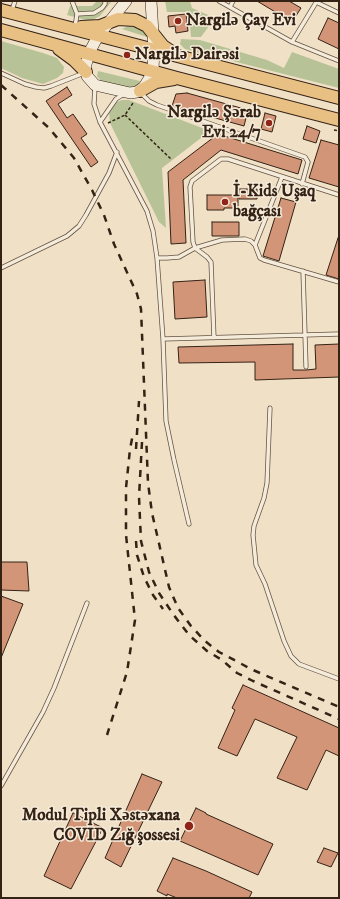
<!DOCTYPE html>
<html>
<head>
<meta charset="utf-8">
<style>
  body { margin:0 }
  #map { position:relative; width:340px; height:899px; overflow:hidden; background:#f0e0c6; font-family:"IM FELL DW Pica",serif }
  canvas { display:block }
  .frame { position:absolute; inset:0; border:2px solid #342215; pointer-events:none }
</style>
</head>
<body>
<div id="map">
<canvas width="340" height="899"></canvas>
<div class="frame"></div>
</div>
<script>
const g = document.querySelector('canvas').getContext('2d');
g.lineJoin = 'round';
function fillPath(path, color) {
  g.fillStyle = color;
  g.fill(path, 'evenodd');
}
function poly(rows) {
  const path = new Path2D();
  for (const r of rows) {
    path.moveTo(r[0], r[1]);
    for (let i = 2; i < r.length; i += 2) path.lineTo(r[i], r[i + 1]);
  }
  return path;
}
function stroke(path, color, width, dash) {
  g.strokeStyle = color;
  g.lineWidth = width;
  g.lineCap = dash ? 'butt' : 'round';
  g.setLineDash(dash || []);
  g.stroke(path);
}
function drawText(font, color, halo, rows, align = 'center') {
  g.font = font + ' "IM FELL DW Pica",serif';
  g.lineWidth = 3;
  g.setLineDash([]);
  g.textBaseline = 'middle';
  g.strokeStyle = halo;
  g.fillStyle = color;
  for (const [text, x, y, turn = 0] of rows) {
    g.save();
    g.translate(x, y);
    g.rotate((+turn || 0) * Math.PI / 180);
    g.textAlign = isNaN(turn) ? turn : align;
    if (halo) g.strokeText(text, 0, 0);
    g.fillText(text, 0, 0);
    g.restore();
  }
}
const green = poly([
  [97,1,112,1,100,16,90,21,67,15,70,6,92,6],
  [165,1,190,1,192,8,215,18,201,37,191,37,189,12,167,12],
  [128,26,139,28,146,33,147,37,122,29],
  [181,39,200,40,267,60,284,68,292,52,339,69,339,88,185,49,180,44],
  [1,41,43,53,57,58,64,67,63,73,57,78,43,84,22,78,1,68],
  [98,71,140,81,138,88,136,89,101,81,97,76],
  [122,100,129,100,210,131,162,168,166,228,159,222,110,123,109,111,117,102]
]);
const building = poly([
  [257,1,289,1,301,8,292,22,257,1],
  [186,14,188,31,176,33,175,26,169,27,168,16,186,14],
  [328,18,339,23,339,49,318,39,328,18],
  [67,87,72,95,58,104,67,118,73,114,87,134,81,138,98,162,91,167,46,101,67,87],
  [187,93,248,110,244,126,172,106,176,94,187,93],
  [265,113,276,116,272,132,261,129,265,113],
  [307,126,320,131,316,143,303,139,307,126],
  [218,134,302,160,298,174,221,150,183,180,186,243,171,244,168,172,218,134],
  [321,140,339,145,339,187,309,178,321,140],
  [239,189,257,189,257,199,239,199,239,189],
  [207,195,238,195,238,208,224,208,224,210,207,210,207,195],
  [281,198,296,202,279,261,263,256,281,198],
  [212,222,239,222,239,236,212,236,212,222],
  [338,238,339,238,339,279,326,275,338,238],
  [205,280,207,317,175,319,173,282,205,280],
  [293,344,293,370,306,370,316,369,315,345,339,344,339,377,255,380,255,362,179,363,178,347,293,344],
  [1,562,27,562,29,591,1,590,1,562],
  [1,596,23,604,1,658,1,596],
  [243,685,339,728,339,756,326,750,307,790,277,778,297,737,255,719,237,756,218,748,235,710,232,708,243,685],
  [142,774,162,782,121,867,105,858,142,774],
  [196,808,206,813,206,814,273,844,258,875,180,841,196,808],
  [73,813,103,828,71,889,44,876,73,813],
  [324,848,338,853,331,867,317,862,324,848],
  [173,858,206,871,252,892,249,898,177,898,167,894,167,896,157,891,173,858]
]);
const path = poly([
  [125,115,172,160],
  [108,123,125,115,133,103],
  [334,130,339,131]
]);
const service = poly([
  [72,1,77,14,75,27],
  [219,1,292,42,339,61],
  [316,2,339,13],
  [230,7,233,1],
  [12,10,15,1],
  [77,14,94,13,102,8,105,4,105,1],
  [292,42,317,1],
  [1,73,25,84,36,87,44,88,51,86,84,73],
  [95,87,94,104,100,122,147,211,153,231,157,258,167,258,179,257,195,248,222,240,245,239,251,241,255,245,260,258,264,260,339,282],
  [141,93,149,101,157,105,305,157,308,162,302,184],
  [100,122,116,99,124,94],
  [255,245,282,177],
  [157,258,163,339,339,334],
  [1,268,67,236,79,226,86,215,109,173,117,152],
  [303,271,306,367],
  [214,338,211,262,207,257,195,248,193,242,190,187,192,181,221,159,228,159,339,195],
  [163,339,166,421,174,460,189,524],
  [270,408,267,483,264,498,254,526,253,535,256,565,265,584,284,641,291,656,299,664,339,679],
  [1,786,43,712,54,688,87,603]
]);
const secondary = poly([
  [126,1,98,36,89,53,85,68,87,76,95,85,130,93,137,92,144,87,149,79,153,69,154,50,151,1]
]);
const trunk = poly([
  [1,10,339,98],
  [81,27,100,26,118,19,135,20,147,26,163,46,172,52],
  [1,30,177,78,339,120],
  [59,49,74,60,86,72],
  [140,91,156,82,174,79]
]);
const rail = poly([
  [1,85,49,128,74,158,92,190,104,215,114,244,137,294,141,309,148,483,152,513,169,587,178,608,191,626,205,641,219,652,253,670,339,707],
  [142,442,139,497,141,541,149,572,159,593,173,614,189,635,207,651,222,660,237,673,253,681,339,719],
  [136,449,139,401],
  [136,541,137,555,144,577,153,595,163,609],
  [107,735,127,672,135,620,126,535,126,488,130,449,133,434]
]);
const markers = [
  [178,21,4,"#8f2418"],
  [127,55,4,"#8f2418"],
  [269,123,4,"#8f2418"],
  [225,202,4,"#8f2418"],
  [189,826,5,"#8f2418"]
];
const poiNames = [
  ["Nargilə Çay Evi",186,21],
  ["Nargilə Dairəsi",135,55],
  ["Nargilə Şərab",261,113,"right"],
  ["Evi 24/7",261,133,"right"],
  ["İ-Kids Uşaq",233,192],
  ["bağçası",233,212],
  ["Modul Tipli Xəstəxana",180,816,"right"],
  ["COVID Zığ şossesi",180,836,"right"]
];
fillPath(green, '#b7c397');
fillPath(building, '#d39577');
stroke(building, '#342215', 1);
stroke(service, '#635241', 5);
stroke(secondary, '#342215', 12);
stroke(trunk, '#342215', 14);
stroke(path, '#342215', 1.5, [3, 2]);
stroke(service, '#f5ebda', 3.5);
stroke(secondary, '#f5ebda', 11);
stroke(trunk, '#e8c083', 12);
stroke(rail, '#342215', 2.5, [7, 7]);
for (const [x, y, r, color] of markers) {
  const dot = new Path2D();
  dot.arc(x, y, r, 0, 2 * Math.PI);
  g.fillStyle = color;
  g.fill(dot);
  stroke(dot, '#f5ebda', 1.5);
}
drawText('bold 17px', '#342215', '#f5ebda', poiNames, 'left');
</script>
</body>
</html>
